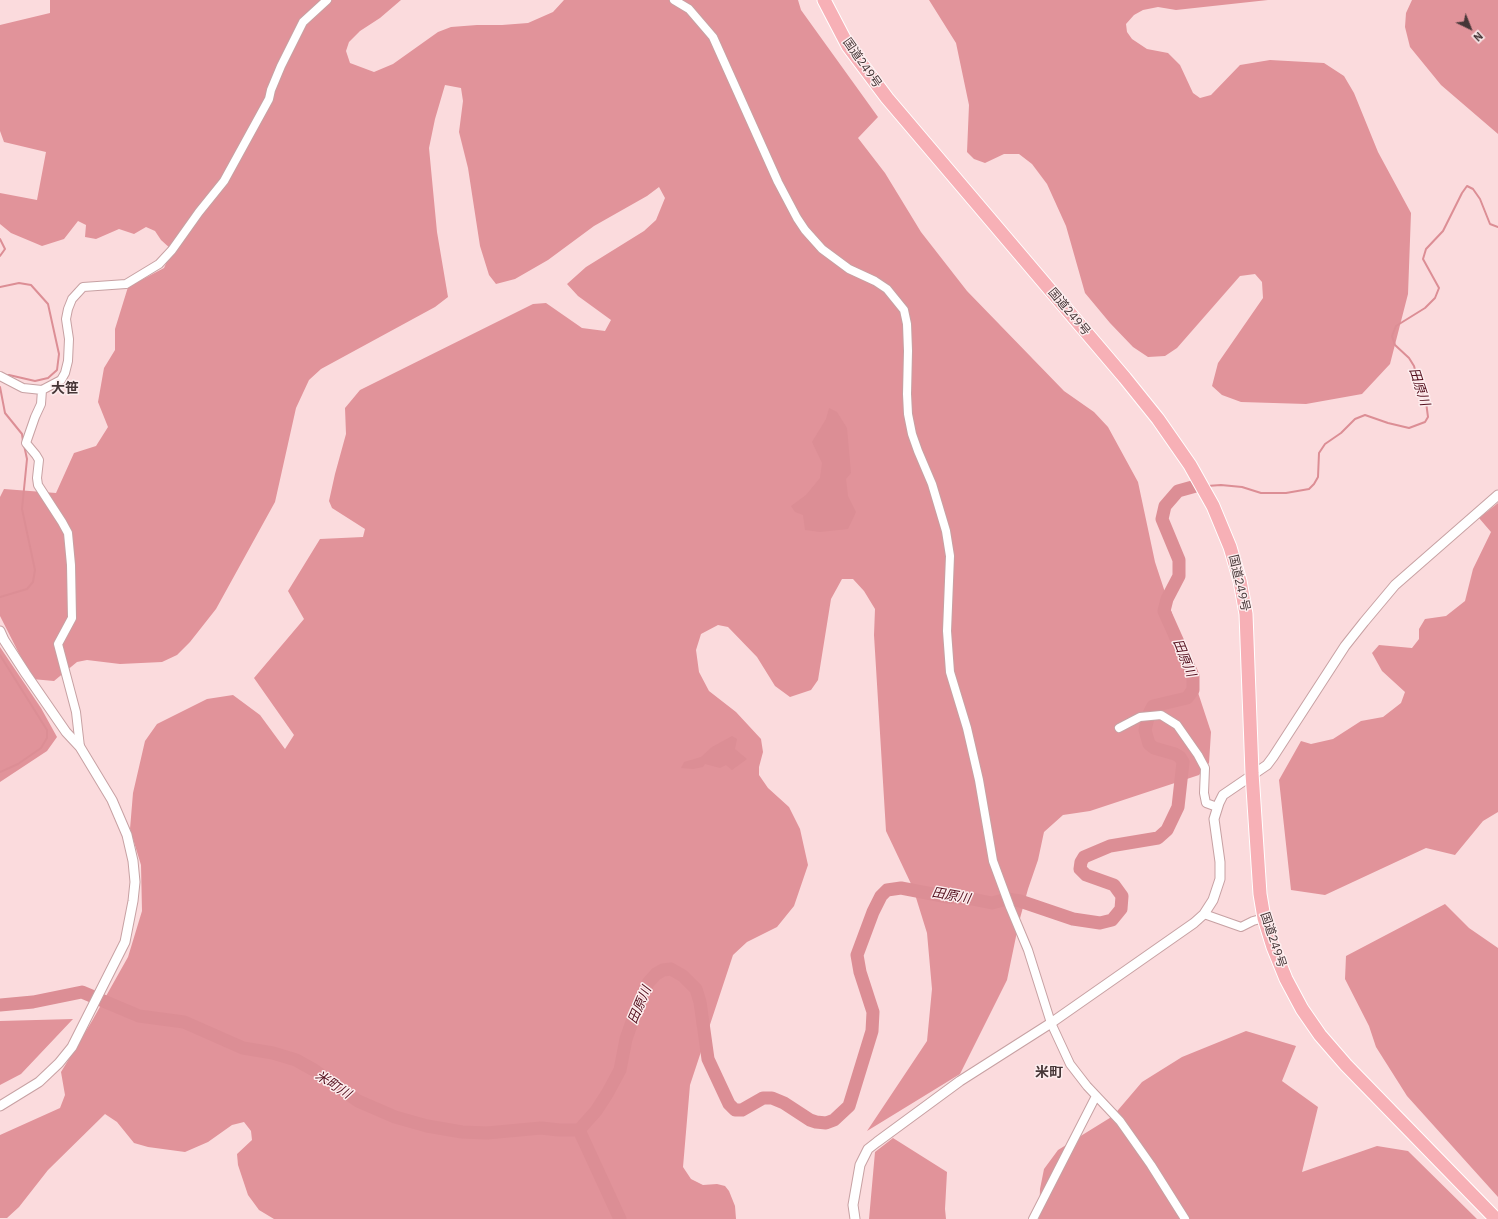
<!DOCTYPE html>
<html>
<head>
<meta charset="utf-8">
<style>
  body { margin:0 }
  #map { position:relative; width:1498px; height:1219px; overflow:hidden; background:#fbdbdd; font-family:"IBM Plex Sans",sans-serif }
  canvas { display:block }
  .north { position:absolute; left:1450px; top:8px; width:40px; height:40px; -webkit-text-stroke:3px #fdedee; paint-order:stroke; rotate:137deg; font-size:11px; font-weight:700; line-height:16px; text-align:center; color:#463637 }
  .north::after { content:''; display:block; margin:auto; width:14px; height:18px; background:#463637; clip-path:polygon(50% 0,100% 100%,50% 72%,0 100%) }
</style>
</head>
<body>
<div id="map">
<canvas width="1498" height="1219"></canvas>
<div class="north">N</div>
</div>
<script>
const g = document.querySelector('canvas').getContext('2d');
g.lineJoin = 'round';
function fillPath(path, color) {
  g.fillStyle = color;
  g.fill(path, 'evenodd');
}
function poly(rows) {
  const path = new Path2D();
  for (const r of rows) {
    path.moveTo(r[0], r[1]);
    for (let i = 2; i < r.length; i += 2) path.lineTo(r[i], r[i + 1]);
  }
  return path;
}
function stroke(path, color, width, dash) {
  g.strokeStyle = color;
  g.lineWidth = width;
  g.lineCap = dash ? 'butt' : 'round';
  g.setLineDash(dash || []);
  g.stroke(path);
}
function drawText(font, color, halo, rows, align = 'center') {
  g.font = font + ' "IBM Plex Sans","Noto Sans JP",sans-serif';
  g.lineWidth = 3;
  g.setLineDash([]);
  g.textBaseline = 'middle';
  g.strokeStyle = halo;
  g.fillStyle = color;
  for (const [text, x, y, turn = 0] of rows) {
    g.save();
    g.translate(x, y);
    g.rotate((+turn || 0) * Math.PI / 180);
    g.textAlign = isNaN(turn) ? turn : align;
    if (halo) g.strokeText(text, 0, 0);
    g.fillText(text, 0, 0);
    g.restore();
  }
}
const forest = poly([
  [50,0,401,0,380,18,360,31,349,42,346,51,350,63,374,72,393,64,438,32,451,27,477,25,502,25,528,23,553,12,564,0,798,0,801,10,878,117,858,138,885,173,921,232,967,291,1064,391,1094,412,1108,427,1138,482,1155,562,1211,732,1209,763,1199,775,1090,811,1063,815,1044,832,1038,860,1028,889,1019,922,1007,980,960,1074,867,1131,927,1041,932,989,927,933,913,888,886,831,874,635,875,609,864,591,853,579,842,579,831,599,818,680,811,690,790,697,775,686,757,657,728,627,718,625,701,634,696,650,699,672,709,691,736,712,761,739,763,752,759,767,759,775,768,788,789,807,800,829,808,865,794,906,777,927,747,942,733,955,690,1085,683,1167,691,1179,703,1185,717,1184,725,1186,729,1191,735,1206,736,1219,274,1219,259,1210,248,1195,238,1165,237,1154,252,1140,251,1131,244,1122,232,1125,208,1142,185,1152,148,1147,134,1143,117,1122,105,1114,48,1170,19,1207,7,1218,0,1218,0,1135,60,1108,65,1095,61,1072,92,1021,128,957,142,911,141,865,130,829,133,793,145,741,157,724,207,699,233,695,260,715,285,749,294,735,254,678,304,619,288,591,320,539,363,537,365,529,332,508,329,501,335,474,346,434,345,408,360,390,533,304,546,303,582,328,605,331,611,320,578,296,567,284,586,267,644,231,656,220,665,198,659,187,647,196,594,226,548,260,515,279,496,284,489,275,480,246,468,168,459,132,463,101,461,88,445,85,435,119,429,148,437,232,448,297,435,307,321,369,309,380,296,408,275,502,216,609,190,642,177,655,162,662,120,664,87,660,77,662,54,681,32,679,0,616,0,497,4,489,56,493,74,453,96,446,108,427,98,402,104,368,115,350,115,329,128,287,164,268,172,250,161,240,155,231,146,227,134,234,119,229,96,239,85,237,86,225,78,221,64,239,42,246,11,233,0,224,0,193,37,200,46,152,4,142,0,131,0,25,50,13],
  [929,0,1268,0,1176,10,1158,7,1143,10,1134,15,1126,24,1127,32,1132,39,1147,49,1168,53,1180,65,1193,93,1200,98,1211,95,1240,65,1270,60,1324,63,1344,76,1354,93,1378,152,1411,213,1408,294,1390,364,1362,394,1306,404,1241,402,1222,395,1212,386,1218,363,1263,298,1262,282,1255,274,1240,276,1177,348,1165,356,1148,357,1133,347,1110,323,1085,293,1066,226,1047,184,1032,164,1019,154,1004,154,985,163,974,159,967,152,969,105,956,43],
  [1412,0,1498,0,1498,134,1441,85,1410,47,1405,27,1406,13],
  [1498,503,1498,812,1483,821,1455,855,1426,848,1325,895,1291,890,1279,780,1301,741,1311,744,1333,739,1361,721,1383,717,1401,703,1405,692,1382,671,1372,653,1379,645,1412,648,1419,639,1419,629,1425,619,1446,616,1465,601,1473,569,1491,532,1479,518],
  [0,647,41,708,57,737,47,751,0,782],
  [1445,904,1469,928,1498,948,1498,1197,1407,1096,1376,1047,1369,1026,1345,979,1346,956],
  [73,1019,21,1074,0,1085,0,1021],
  [1246,1031,1296,1046,1282,1081,1318,1107,1302,1172,1377,1146,1408,1151,1477,1219,1039,1219,1040,1189,1044,1169,1058,1150,1113,1116,1142,1082,1182,1057],
  [893,1138,947,1172,945,1209,946,1219,869,1219,875,1152]
]);
const water = poly([
  [829,408,837,412,847,428,851,473,846,479,848,496,856,512,848,529,820,532,805,530,803,515,795,512,791,506,806,495,820,478,822,463,812,442,826,419],
  [732,736,737,739,735,749,747,759,732,770,726,765,720,768,705,764,703,767,693,769,681,768,684,762,701,757,712,747]
]);
const stream = poly([
  [0,239,5,249,0,256],
  [0,287,19,283,31,285,48,304,59,354,57,370,48,378,35,381,9,375,5,376],
  [0,387,5,413,22,434,23,441],
  [1207,486,1221,485,1242,487,1261,493,1286,493,1309,489,1314,484,1318,477,1319,453,1325,444,1341,433,1355,419,1365,415,1388,423,1409,428,1425,422,1428,417,1426,402,1419,385,1414,366,1409,358,1395,345,1392,336,1396,326,1425,308,1435,298,1439,288,1423,259,1426,249,1443,231,1462,193,1467,186,1473,189,1480,199,1490,224,1498,227],
  [0,597,27,589,33,582,35,570,22,509,27,459,24,445],
  [0,655,47,730,47,738,41,748,18,764,0,772]
]);
const river = poly([
  [0,1005,33,1002,82,992,139,1016,184,1022,243,1048,273,1053,296,1060,314,1070,358,1101,395,1117,427,1126,462,1132,487,1133,541,1128,559,1130,579,1130],
  [579,1130,596,1111,607,1094,620,1070,626,1039,639,1002,648,983,656,974,663,970,671,969,683,976,696,989,700,1002,708,1059,729,1104,735,1110,742,1110,763,1098,772,1098,784,1103,810,1120,816,1122,826,1123,834,1120,849,1106,872,1031,873,1012,860,972,857,955,873,912,881,896,887,890,901,888,948,897,972,899,992,903,1007,899,1020,901,1073,919,1100,923,1112,920,1121,909,1122,896,1114,885,1086,875,1080,869,1081,862,1084,857,1110,846,1158,838,1167,830,1178,807,1183,762,1180,757,1175,754,1154,748,1149,744,1145,730,1149,714,1153,706,1187,698,1193,690,1193,676,1164,611,1167,599,1179,576,1179,560,1162,519,1165,506,1178,491,1196,486],
  [579,1130,620,1219]
]);
const minor = poly([
  [674,0,689,9,713,37,778,182,797,218,805,230,822,249,849,269,875,281,887,289,904,310,907,324,908,351,907,394,908,414,912,434,918,451,932,484,946,531,950,556,947,631,950,672,967,728,979,780,993,861,1010,907,1028,950,1051,1023,1070,1064,1087,1086,1120,1121,1151,1165,1185,1219],
  [0,376,23,388,42,390,61,380,65,373,68,361,69,339,66,319,68,309,72,299,83,287,126,284,159,264,172,250,199,212,224,181,269,99,271,90,281,66,303,22,327,0],
  [42,390,41,404,35,417,26,443,36,455,39,460,37,478,38,485,62,522,68,533,71,565,72,618,58,644,76,712,80,747],
  [1119,728,1140,717,1161,715,1177,725,1198,755,1205,768,1204,793,1206,803,1217,807],
  [1204,914,1241,927,1253,921,1264,918],
  [1033,1219,1096,1096]
]);
const tertiary = poly([
  [0,631,4,640,26,674,66,732,80,747,112,800,127,835,133,861,135,882,133,901,125,942,72,1047,59,1063,39,1082,0,1106],
  [855,1219,853,1205,860,1165,868,1149,877,1142,960,1081,1051,1023,1194,923,1204,914,1213,900,1220,879,1220,862,1214,819,1219,803,1223,795,1267,765,1273,757,1345,646,1364,622,1395,585,1498,495]
]);
const trunk = poly([
  [824,0,848,46,887,98,1125,378,1158,419,1190,465,1213,506,1230,547,1240,581,1246,614,1252,773,1260,894,1264,918,1273,947,1286,979,1302,1009,1320,1035,1346,1065,1496,1219]
]);
const streetNames = [
  ["国道249号",862,63,55],
  ["国道249号",1069,312,50],
  ["国道249号",1239,583,77],
  ["国道249号",1273,940,72]
];
const waterNames = [
  ["田原川",1419,387,72],
  ["田原川",1184,658,68],
  ["田原川",951,896,10],
  ["田原川",640,1005,-67],
  ["米町川",333,1085,33]
];
const quarterNames = [
  ["大笹",65,389],
  ["米町",1049,1073]
];
fillPath(forest, '#e1939a');
fillPath(water, '#dc8e95');
stroke(stream, '#dc8e95', 2);
stroke(river, '#dc8e95', 13);
stroke(minor, '#c7a1a3', 10);
stroke(tertiary, '#c7a1a3', 11);
stroke(trunk, '#fff', 15);
stroke(minor, '#fff', 8);
stroke(tertiary, '#fff', 9);
stroke(trunk, '#f7b0b6', 13);
drawText('12px', '#463637', '#fdedee', streetNames);
drawText('italic 13px', '#540f1d', '#fdedee', waterNames);
drawText('bold 14px', '#463637', '#fdedee', quarterNames);
</script>
</body>
</html>
